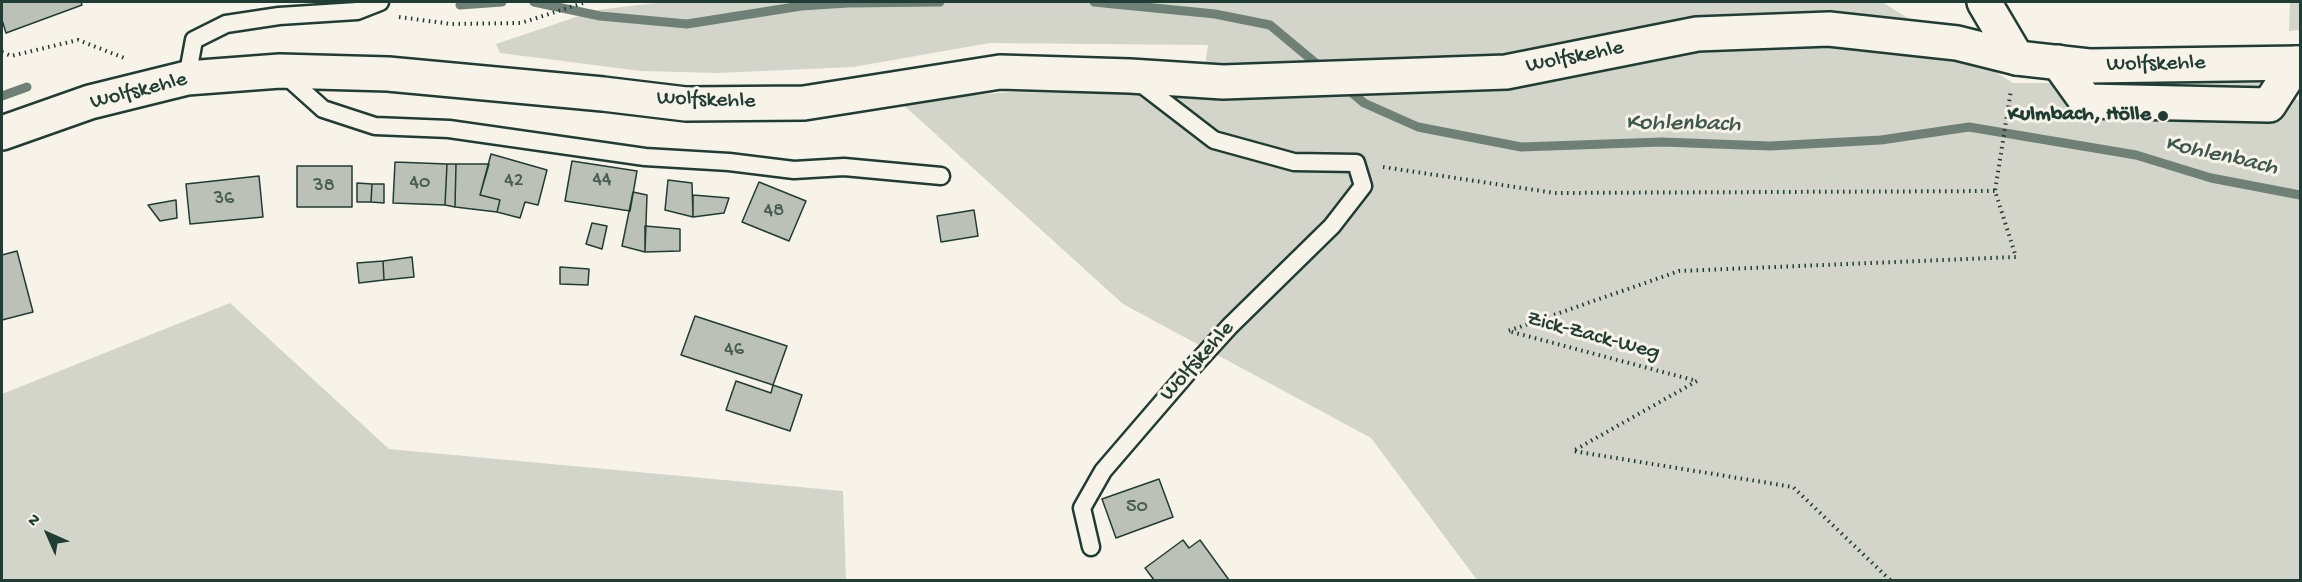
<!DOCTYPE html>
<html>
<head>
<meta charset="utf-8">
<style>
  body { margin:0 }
  #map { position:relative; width:2302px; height:582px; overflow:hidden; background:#f7f3e8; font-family:"Gochi Hand",sans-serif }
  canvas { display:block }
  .frame { position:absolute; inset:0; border:3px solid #1f3d34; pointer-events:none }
  .north { position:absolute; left:18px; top:504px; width:60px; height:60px; -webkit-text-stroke:4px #f7f3e8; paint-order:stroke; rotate:315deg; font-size:16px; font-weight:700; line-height:24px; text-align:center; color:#1f3d34 }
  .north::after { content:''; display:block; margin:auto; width:21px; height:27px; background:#1f3d34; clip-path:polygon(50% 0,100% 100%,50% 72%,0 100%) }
</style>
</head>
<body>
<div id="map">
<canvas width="2302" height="582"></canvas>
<div class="frame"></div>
<div class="north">N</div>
</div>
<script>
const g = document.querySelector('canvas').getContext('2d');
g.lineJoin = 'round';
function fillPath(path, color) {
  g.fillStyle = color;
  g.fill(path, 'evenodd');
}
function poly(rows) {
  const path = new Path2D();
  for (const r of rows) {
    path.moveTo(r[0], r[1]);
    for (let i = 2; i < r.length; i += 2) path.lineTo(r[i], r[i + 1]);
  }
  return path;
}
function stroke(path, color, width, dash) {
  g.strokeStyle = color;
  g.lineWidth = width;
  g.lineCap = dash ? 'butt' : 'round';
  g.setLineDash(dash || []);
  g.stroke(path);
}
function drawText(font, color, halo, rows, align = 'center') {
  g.font = font + ' "Gochi Hand",sans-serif';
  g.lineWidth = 6;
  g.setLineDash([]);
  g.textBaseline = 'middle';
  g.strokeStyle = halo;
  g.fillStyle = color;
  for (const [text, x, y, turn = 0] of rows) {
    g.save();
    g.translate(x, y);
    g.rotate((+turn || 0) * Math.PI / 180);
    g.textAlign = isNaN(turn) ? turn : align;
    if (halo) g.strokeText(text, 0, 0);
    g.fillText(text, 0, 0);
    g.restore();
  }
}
const green = poly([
  [664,2,1882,2,2013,83,2262,83,2300,101,2300,580,1477,580,1371,438,1123,304,899,101,1010,92,1201,95,1208,45,990,43,853,67,718,73,641,71,500,53,496,44,597,10],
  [2290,2,2300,2,2300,30,2289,31],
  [230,303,389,449,843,491,846,580,2,580,2,394]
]);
const stream = poly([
  [534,2,600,16,687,24,801,6,848,3,940,2],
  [1094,2,1215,14,1270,25,1324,70],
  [460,5,502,2],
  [1344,86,1364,103,1418,127,1521,147,1662,142,1770,146,1881,140,1969,127,2136,155,2211,178,2300,195],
  [2,96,27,87]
]);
const building = poly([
  [2,2,81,2,82,5,6,33,2,20,2,2],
  [491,154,547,170,538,205,525,202,520,218,497,212,500,200,480,195,491,154],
  [572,161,637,171,630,211,565,201,572,161],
  [395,162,447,164,445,205,393,203,395,162],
  [447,164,456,164,455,207,445,205,447,164],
  [456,164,489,164,480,195,500,200,497,212,455,207,456,164],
  [297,166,352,166,352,207,297,207,297,166],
  [259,176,263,217,190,224,186,184,259,176],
  [668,180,692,183,693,217,665,210,668,180],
  [759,182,806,201,789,241,742,222,759,182],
  [357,183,372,184,371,202,357,202,357,183],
  [372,184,384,184,384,203,371,202,372,184],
  [633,192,647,195,645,252,622,246,633,192],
  [693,195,729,198,724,213,693,217,693,195],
  [176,200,177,218,160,221,148,205,176,200],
  [974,210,978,236,941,242,937,216,974,210],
  [592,223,607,226,602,249,586,244,592,223],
  [645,226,680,229,680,251,645,252,645,226],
  [17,251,33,312,2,320,2,255,17,251],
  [412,257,414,277,384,280,383,261,412,257],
  [383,261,384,280,359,283,357,263,383,261],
  [560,267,589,269,588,285,560,284,560,267],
  [695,316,787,346,773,385,681,355,695,316],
  [736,381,771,393,773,385,802,395,790,431,726,410,736,381],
  [1159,479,1173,517,1116,538,1102,499,1159,479],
  [1183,540,1189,548,1200,540,1229,580,1154,580,1145,568,1183,540]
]);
const path = poly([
  [399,17,451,24,521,23,586,2],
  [2,52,11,56,78,40,127,59],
  [1383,167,1555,193,1995,191],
  [1890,580,1793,487,1573,451,1697,381,1508,331,1679,271,2016,257,1995,191,2011,90]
]);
const service = poly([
  [284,74,323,109,375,126,449,129,645,157,729,162,794,170,844,167,941,176],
  [187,78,194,40,226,24,279,16,357,11,380,2],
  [1091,547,1082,508,1103,471,1189,371,1230,326,1332,226,1363,186,1356,163,1294,162,1214,140,1136,80]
]);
const minor = poly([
  [1984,2,2017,58],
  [2058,62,2086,101,2269,105,2296,63]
]);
const tertiary = poly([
  [2,133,90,102,187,78,280,71,388,74,603,94,686,104,804,103,1000,72,1130,76,1223,82,1506,72,1697,34,1829,29,1957,43,2017,58,2089,66,2300,63]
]);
const markers = [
  [2163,116,6,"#1f3d34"]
];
const numberNames = [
  ["44",602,181],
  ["42",514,182],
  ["40",420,184],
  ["38",324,187],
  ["36",224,200],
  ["48",774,212],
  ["46",734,351],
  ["50",1137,508]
];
const streetNames = [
  ["Wolfskehle",1575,58,-11],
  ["Wolfskehle",2156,65,-1],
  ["Wolfskehle",139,92,-14],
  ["Wolfskehle",706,101,2],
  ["Zick-Zack-Weg",1593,337,15],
  ["Wolfskehle",1198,362,-48]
];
const poiNames = [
  ["Kulmbach, Hölle",2151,116]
];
const waterNames = [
  ["Kohlenbach",1683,125,1],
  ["Kohlenbach",2221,157,13]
];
fillPath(green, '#d3d5ca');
stroke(stream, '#6f8077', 9);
fillPath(building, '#bbc1b6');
stroke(building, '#1f3d34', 1.5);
stroke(service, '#1f3d34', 21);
stroke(minor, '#1f3d34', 38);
stroke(tertiary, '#1f3d34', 38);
stroke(path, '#1f3d34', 4, [1.5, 4.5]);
stroke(service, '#f7f3e8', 16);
stroke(minor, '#f7f3e8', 33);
stroke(tertiary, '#f7f3e8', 33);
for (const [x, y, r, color] of markers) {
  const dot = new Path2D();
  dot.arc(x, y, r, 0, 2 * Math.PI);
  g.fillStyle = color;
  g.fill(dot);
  stroke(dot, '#f7f3e8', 2);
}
drawText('20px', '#465e54', null, numberNames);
drawText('22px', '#1f3d34', '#f7f3e8', streetNames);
drawText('bold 22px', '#1f3d34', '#f7f3e8', poiNames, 'right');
drawText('italic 24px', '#405950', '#f7f3e8', waterNames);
</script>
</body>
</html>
